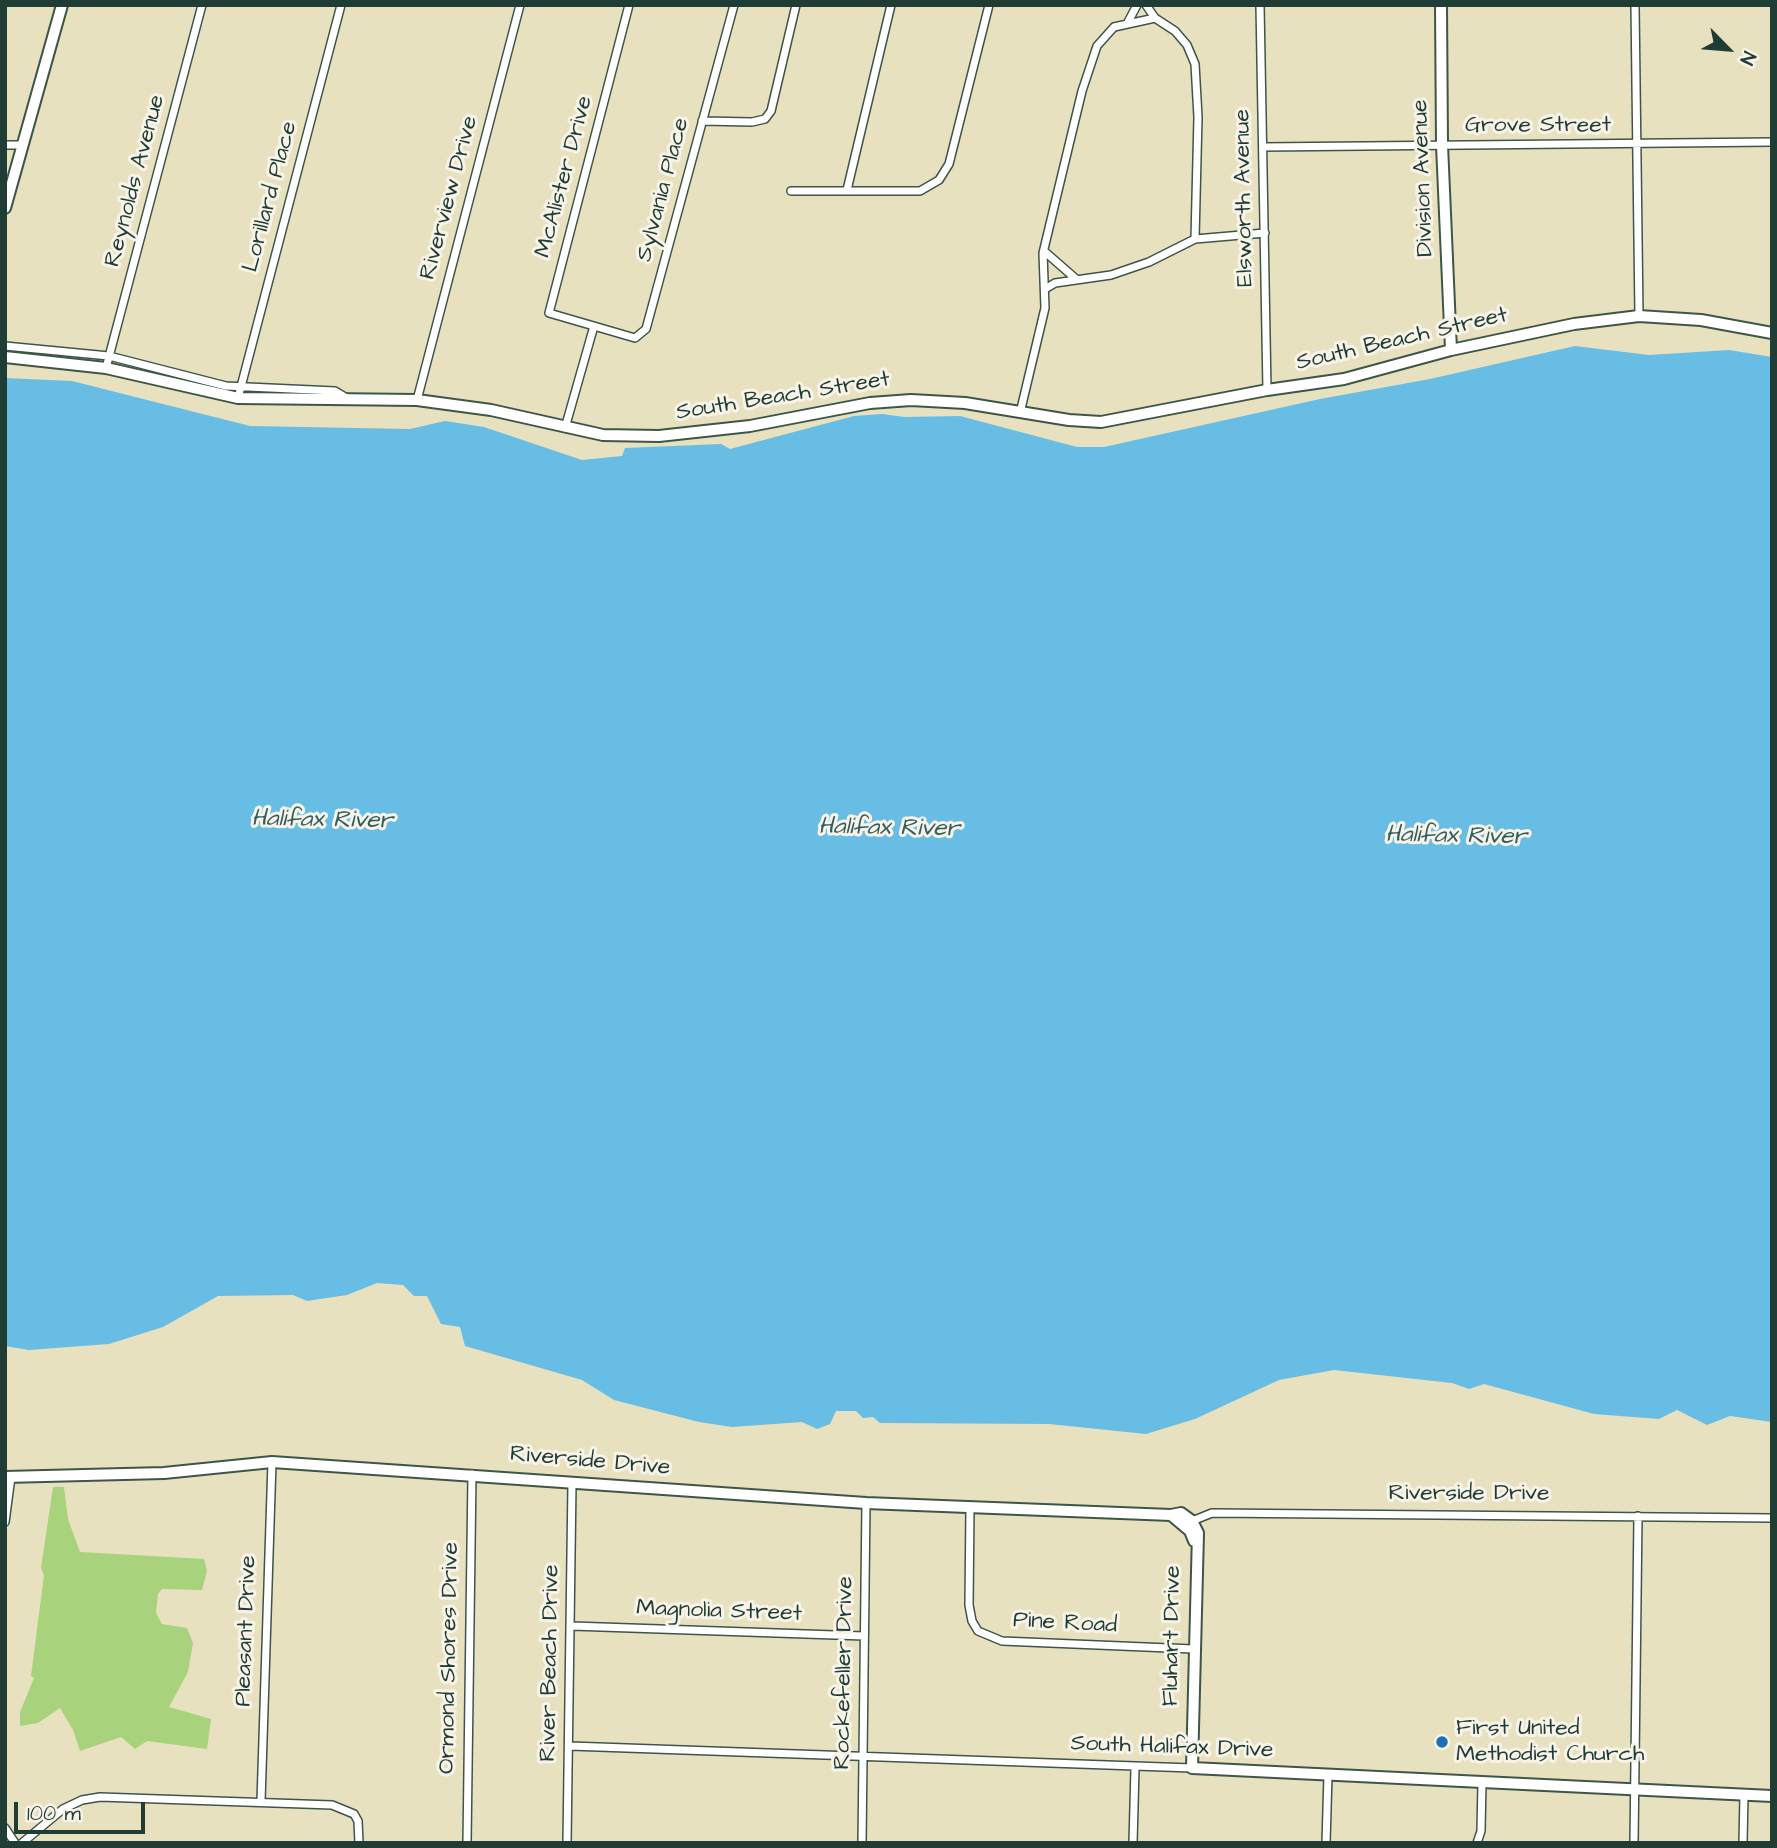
<!DOCTYPE html>
<html>
<head>
<meta charset="utf-8">
<style>
  body { margin:0 }
  #map { position:relative; width:1777px; height:1848px; overflow:hidden; background:#e8e1bf; font-family:"Architects Daughter",sans-serif }
  canvas { display:block }
  .frame { position:absolute; inset:0; border:7px solid #1f3d34; pointer-events:none }
  .north { position:absolute; left:1693px; top:14px; width:70px; height:70px; -webkit-text-stroke:5px #f7f3e8; paint-order:stroke; rotate:115deg; font-size:19px; font-weight:700; line-height:28px; text-align:center; color:#1f3d34 }
  .north::after { content:''; display:block; margin:auto; width:24px; height:32px; background:#1f3d34; clip-path:polygon(50% 0,100% 100%,50% 72%,0 100%) }
  .scale { position:absolute; left:14px; top:1802px; width:131px; height:32px; box-sizing:border-box; border:4px solid #1f3d34; border-top:0; padding-left:9px; font-size:21px; line-height:24px; white-space:nowrap; color:#1f3d34; -webkit-text-stroke:5px #f7f3e8; paint-order:stroke }
</style>
</head>
<body>
<div id="map">
<canvas width="1777" height="1848"></canvas>
<div class="frame"></div>
<div class="north">N</div>
<div class="scale">100 m</div>
</div>
<script>
const g = document.querySelector('canvas').getContext('2d');
g.lineJoin = 'round';
function fillPath(path, color) {
  g.fillStyle = color;
  g.fill(path, 'evenodd');
}
function poly(rows) {
  const path = new Path2D();
  for (const r of rows) {
    path.moveTo(r[0], r[1]);
    for (let i = 2; i < r.length; i += 2) path.lineTo(r[i], r[i + 1]);
  }
  return path;
}
function stroke(path, color, width, dash) {
  g.strokeStyle = color;
  g.lineWidth = width;
  g.lineCap = dash ? 'butt' : 'round';
  g.setLineDash(dash || []);
  g.stroke(path);
}
function drawText(font, color, halo, rows, align = 'center') {
  g.font = font + ' "Architects Daughter",sans-serif';
  g.lineWidth = 6;
  g.setLineDash([]);
  g.textBaseline = 'middle';
  g.strokeStyle = halo;
  g.fillStyle = color;
  for (const [text, x, y, turn = 0] of rows) {
    g.save();
    g.translate(x, y);
    g.rotate((+turn || 0) * Math.PI / 180);
    g.textAlign = isNaN(turn) ? turn : align;
    if (halo) g.strokeText(text, 0, 0);
    g.fillText(text, 0, 0);
    g.restore();
  }
}
const green = poly([
  [53,1487,64,1487,68,1519,80,1552,204,1559,207,1571,202,1590,162,1589,158,1594,156,1613,162,1624,187,1628,193,1643,188,1672,169,1707,211,1719,207,1749,147,1741,135,1749,121,1737,80,1751,73,1730,60,1708,38,1723,20,1726,20,1712,34,1678,31,1676,44,1575,41,1568]
]);
const water = poly([
  [1575,346,1649,355,1729,350,1772,357,1772,1422,1730,1416,1707,1425,1677,1410,1659,1419,1594,1414,1484,1384,1469,1389,1452,1383,1334,1370,1279,1380,1195,1419,1146,1434,1049,1424,880,1423,873,1417,863,1418,856,1411,836,1411,830,1424,817,1429,802,1422,732,1427,699,1422,614,1400,582,1380,465,1346,460,1327,441,1324,427,1296,414,1296,403,1285,377,1283,347,1295,307,1301,293,1295,218,1296,163,1327,109,1344,29,1350,5,1346,5,378,72,381,250,426,410,429,445,421,484,427,582,460,622,456,625,448,721,444,730,449,854,416,882,414,904,417,960,416,1077,447,1104,447,1320,399,1430,379]
]);
const street = poly([
  [629,5,549,313,635,338,646,329,734,5],
  [1146,5,1155,18,1175,31,1187,45,1195,64,1198,117,1195,239],
  [1260,5,1267,390],
  [1635,5,1639,316],
  [1127,24,1137,5],
  [702,121,752,122,765,119,771,111,796,5],
  [5,145,21,145],
  [1263,147,1772,142],
  [847,190,891,5],
  [791,191,920,191,939,180,949,164,989,5],
  [1044,251,1076,279],
  [1045,289,1055,283,1111,275,1149,262,1195,239,1265,233],
  [5,346,109,356,226,386,335,391,350,400],
  [106,368,202,5],
  [238,398,341,5],
  [417,400,520,5],
  [1020,413,1045,308,1043,253,1082,91,1097,46,1114,27,1155,18],
  [565,428,594,326],
  [970,1507,969,1605,972,1621,978,1631,1002,1641,1193,1649],
  [1192,1521,1212,1513,1772,1518],
  [5,1522,11,1477],
  [572,1626,864,1636],
  [570,1746,1192,1768],
  [261,1801,272,1462],
  [5,1828,15,1843],
  [22,1843,63,1809,82,1800,100,1797,332,1805,354,1814,358,1821,359,1843],
  [467,1843,472,1474],
  [567,1843,572,1483],
  [862,1843,866,1503],
  [1133,1843,1135,1768],
  [1326,1843,1328,1775],
  [1477,1843,1481,1831,1482,1783],
  [1634,1843,1638,1516],
  [1743,1843,1744,1795]
]);
const secondary = poly([
  [1441,5,1442,145,1451,350],
  [5,208,62,5],
  [5,357,106,368,238,398,417,400,491,410,603,435,659,436,750,426,870,403,911,400,965,403,1069,420,1101,422,1267,390,1344,379,1451,350,1574,324,1639,316,1701,320,1772,333],
  [5,1477,164,1473,272,1462,866,1503,1171,1515,1181,1513,1192,1521,1198,1533,1192,1768,1772,1796],
  [1171,1515,1190,1531,1194,1541]
]);
const markers = [
  [1442,1742,7,"#1f6fb2"]
];
const streetNames = [
  ["Grove Street",1538,126],
  ["McAlister Drive",565,177,-75],
  ["Division Avenue",1424,178,-92],
  ["Reynolds Avenue",136,181,-75],
  ["Sylvania Place",664,190,-75],
  ["Lorillard Place",271,197,-75],
  ["Riverview Drive",450,198,-75],
  ["Elsworth Avenue",1245,198,-91],
  ["South Beach Street",1402,340,-13],
  ["South Beach Street",783,397,-9],
  ["Riverside Drive",590,1462,5],
  ["Riverside Drive",1469,1494],
  ["Magnolia Street",719,1612,2],
  ["Pine Road",1065,1624,3],
  ["Pleasant Drive",247,1631,-88],
  ["Fluhart Drive",1173,1636,-89],
  ["Ormond Shores Drive",450,1658,-89],
  ["River Beach Drive",551,1663,-89],
  ["Rockefeller Drive",845,1673,-89],
  ["South Halifax Drive",1172,1748,2]
];
const poiNames = [
  ["First United",1456,1729],
  ["Methodist Church",1456,1755]
];
const waterNames = [
  ["Halifax River",322,821,1],
  ["Halifax River",889,829,1],
  ["Halifax River",1456,837,1]
];
fillPath(green, '#a9d27d');
fillPath(water, '#67bde4');
stroke(street, '#3d5649', 10);
stroke(secondary, '#3d5649', 14);
stroke(street, '#fff', 7);
stroke(secondary, '#fff', 10);
for (const [x, y, r, color] of markers) {
  const dot = new Path2D();
  dot.arc(x, y, r, 0, 2 * Math.PI);
  g.fillStyle = color;
  g.fill(dot);
  stroke(dot, '#f7f3e8', 2.5);
}
drawText('23px', '#1f3d34', '#f7f3e8', streetNames);
drawText('23px', '#1f3d34', '#f7f3e8', poiNames, 'left');
drawText('italic 24px', '#315d60', '#f7f3e8', waterNames);
</script>
</body>
</html>
